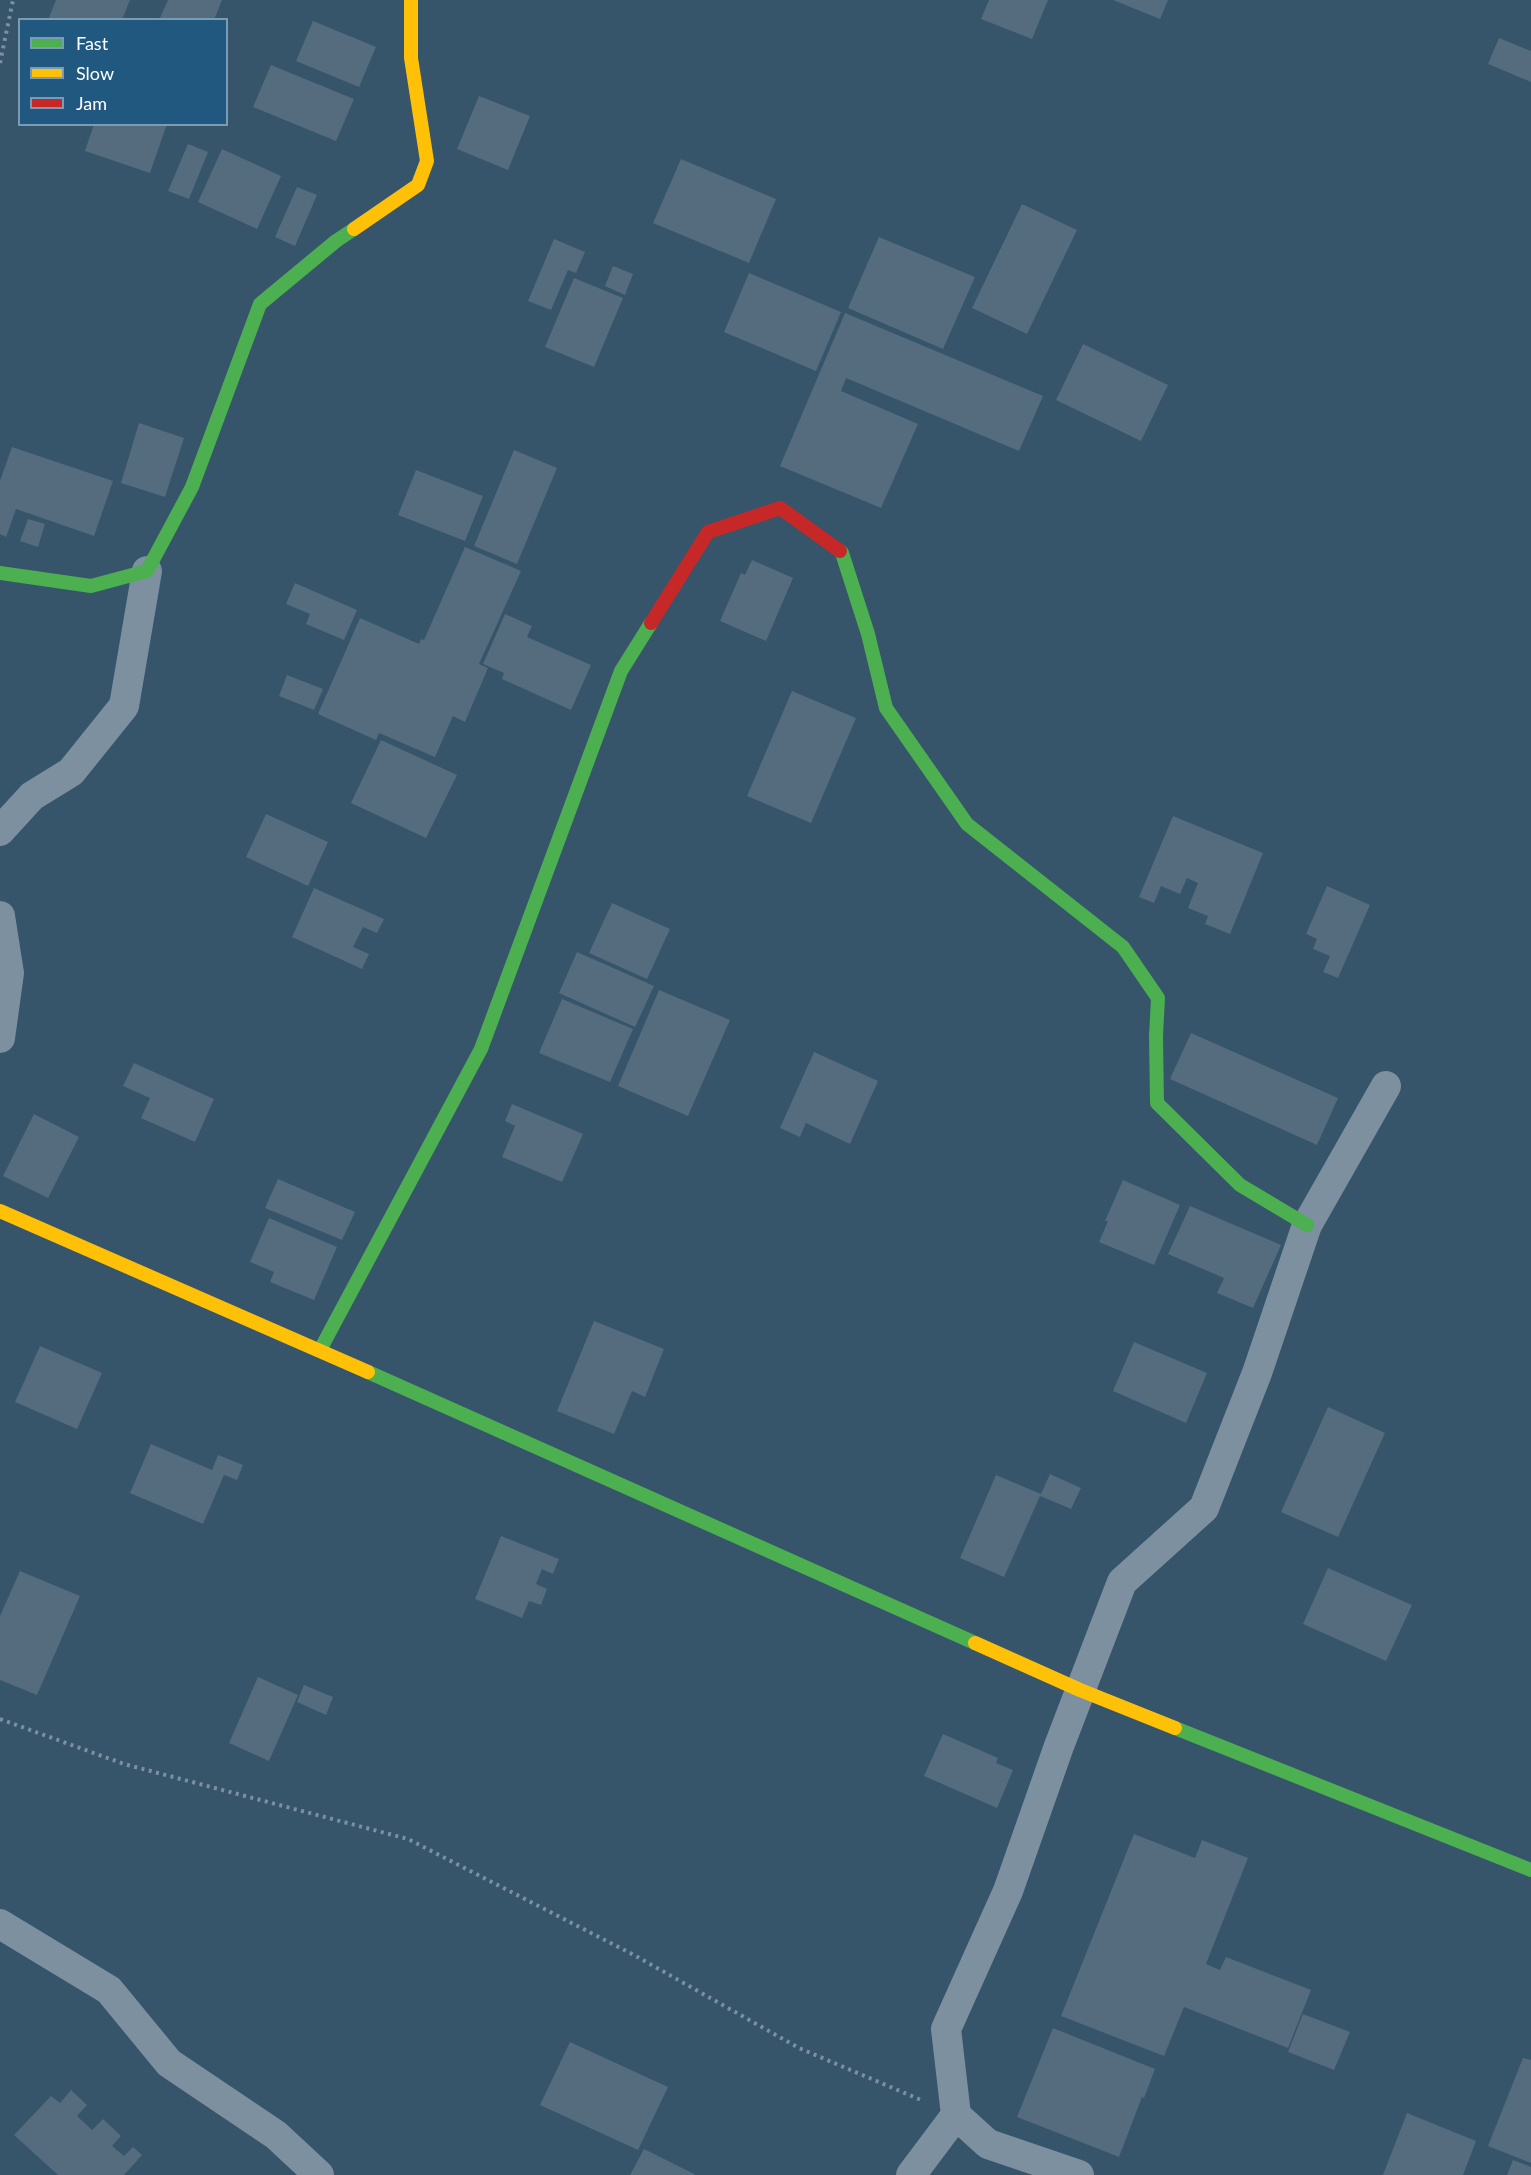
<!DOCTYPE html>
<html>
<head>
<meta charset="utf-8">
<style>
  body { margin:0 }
  #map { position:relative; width:1531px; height:2175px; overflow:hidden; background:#36546a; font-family:Lato,sans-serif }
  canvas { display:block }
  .legend { position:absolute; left:18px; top:18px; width:210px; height:108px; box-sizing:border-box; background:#205880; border:2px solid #799bb3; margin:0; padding:8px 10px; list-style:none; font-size:18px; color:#fff }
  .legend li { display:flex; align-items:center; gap:12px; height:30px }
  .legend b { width:30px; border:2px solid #799bb3 }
</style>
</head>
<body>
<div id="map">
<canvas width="1531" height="2175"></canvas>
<ul class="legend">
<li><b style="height:8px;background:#4caf50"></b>Fast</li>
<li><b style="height:8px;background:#ffc107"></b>Slow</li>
<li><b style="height:8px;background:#c62828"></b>Jam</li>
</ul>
</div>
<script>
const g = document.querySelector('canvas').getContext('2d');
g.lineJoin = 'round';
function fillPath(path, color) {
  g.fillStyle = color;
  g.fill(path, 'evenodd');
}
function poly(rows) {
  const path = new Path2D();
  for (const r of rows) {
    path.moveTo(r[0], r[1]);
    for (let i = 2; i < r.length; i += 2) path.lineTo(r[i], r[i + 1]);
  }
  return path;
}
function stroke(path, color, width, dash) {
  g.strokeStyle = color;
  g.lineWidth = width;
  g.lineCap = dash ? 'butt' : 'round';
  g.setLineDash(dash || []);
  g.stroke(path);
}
const building = poly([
  [56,0,130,0,122,20,48,20],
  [168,0,222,0,214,20,159,20],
  [989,0,1048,0,1032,39,981,19],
  [1113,0,1168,0,1160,19],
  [313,21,376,47,359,87,296,61],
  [1499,38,1531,51,1531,82,1488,64],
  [271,65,354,99,336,141,253,107],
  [479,96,530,116,508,170,457,149],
  [94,124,167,124,150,173,85,151],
  [188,144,208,152,189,199,168,191],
  [222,149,281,176,257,229,198,202],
  [681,159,776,199,749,263,653,223],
  [297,187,317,195,295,246,275,237],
  [1022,204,1077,230,1027,334,972,308],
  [879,237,975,277,943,349,848,308],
  [554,239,585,252,576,273,568,270,551,310,528,301],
  [613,266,633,274,625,295,605,286],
  [749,273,841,312,816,371,724,332],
  [574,278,623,298,594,367,545,347],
  [845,313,1043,396,1019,451,846,378,841,391,918,424,881,508,780,466],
  [1083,344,1168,385,1141,441,1056,400],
  [139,423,184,438,165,497,121,483],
  [12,447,113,481,94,536,16,509,6,537,0,534,0,481],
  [514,450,557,468,517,564,474,546],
  [416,470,483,496,465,541,398,515],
  [28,519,45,524,38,547,20,541],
  [465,547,521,571,479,664,488,668,465,722,453,716,435,757,379,733,376,740,318,714,360,618,419,644,421,639,424,640],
  [752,560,793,578,766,641,720,621,741,573,745,575],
  [295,583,357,610,344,640,306,624,310,614,286,604],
  [505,614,532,626,527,637,591,665,571,710,502,679,504,673,483,664],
  [287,675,323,689,314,710,279,696],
  [792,691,856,718,811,823,747,796],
  [381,740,457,775,426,838,351,803],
  [266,814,328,842,308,886,246,857],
  [1173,816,1263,853,1230,934,1205,924,1208,916,1188,908,1198,883,1187,878,1180,894,1161,886,1154,903,1139,897],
  [1327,886,1370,905,1338,978,1323,972,1330,956,1313,949,1317,939,1306,934],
  [314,888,384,919,377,933,363,927,353,947,369,954,362,969,292,937],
  [612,903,670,929,647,979,589,953],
  [577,952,654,986,635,1027,559,993],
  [659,990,730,1020,688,1116,618,1086],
  [562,999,633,1029,610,1082,539,1053],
  [1191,1033,1338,1098,1317,1145,1170,1079],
  [814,1052,878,1081,850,1144,806,1123,800,1137,780,1128],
  [134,1063,214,1099,195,1142,141,1118,150,1098,123,1086],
  [512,1104,583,1134,562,1182,502,1157,515,1126,505,1121],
  [34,1114,79,1137,48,1198,3,1176],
  [278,1179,355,1212,342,1240,265,1208],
  [1123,1180,1180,1205,1154,1265,1099,1242,1108,1221,1105,1221],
  [1190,1206,1281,1245,1253,1308,1217,1293,1224,1278,1168,1254],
  [269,1218,337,1247,314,1300,270,1282,274,1272,250,1262],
  [594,1321,664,1349,645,1397,632,1391,614,1434,557,1411],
  [1134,1342,1207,1373,1186,1423,1113,1391],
  [40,1346,102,1373,77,1429,15,1402],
  [1328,1407,1385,1433,1338,1537,1281,1512],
  [151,1444,212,1470,218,1455,243,1465,237,1480,224,1475,203,1524,130,1493],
  [1050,1474,1081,1488,1071,1509,1040,1496,1004,1577,960,1558,996,1475,1041,1494],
  [501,1536,559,1559,553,1574,542,1569,536,1584,547,1589,541,1605,529,1601,522,1618,475,1599],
  [1328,1568,1412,1605,1386,1661,1303,1624],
  [20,1571,80,1596,37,1695,0,1680,0,1616],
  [258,1677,298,1695,269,1761,229,1743],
  [304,1685,333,1697,326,1715,297,1702],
  [943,1734,998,1758,996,1763,1013,1770,997,1808,924,1776],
  [1134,1834,1195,1858,1202,1840,1248,1858,1206,1964,1220,1970,1226,1957,1311,1990,1288,2048,1184,2007,1164,2056,1061,2016],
  [1303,2014,1350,2032,1334,2070,1288,2052],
  [1053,2028,1155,2069,1144,2098,1142,2097,1119,2157,1017,2117],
  [570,2042,668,2087,638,2150,540,2105],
  [1523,2058,1531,2060,1531,2163,1488,2146],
  [71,2090,87,2105,77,2116,92,2130,103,2119,121,2136,112,2146,124,2156,133,2147,142,2155,124,2175,58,2175,14,2135,51,2096,60,2103],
  [1407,2113,1476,2141,1463,2175,1383,2175],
  [644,2149,696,2175,630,2175],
  [1513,2160,1531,2167,1531,2175,1507,2175]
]);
const path = poly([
  [0,63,13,0],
  [0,1719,124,1764,408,1839,634,1955,799,2048,921,2100]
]);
const street = poly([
  [0,831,32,796,71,772,124,706,147,571],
  [0,916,9,973,0,1038],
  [0,1924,109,1990,169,2063,276,2135,319,2175],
  [911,2175,956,2115],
  [1079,2175,988,2144,956,2115,946,2029,1008,1891,1059,1746,1122,1582,1204,1508,1257,1373,1307,1225,1386,1086]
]);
const fast = poly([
  [840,551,842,553,868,634,886,708,967,824,1123,947,1158,998,1156,1036,1157,1103,1240,1185,1307,1225],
  [0,573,91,586,147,571,192,487,260,304,336,241,354,229],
  [320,1350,481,1049,621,671,651,623],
  [368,1372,975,1643],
  [1175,1728,1531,1870]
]);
const slow = poly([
  [354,229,418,185,427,161,411,58,411,0],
  [0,1211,368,1372],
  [975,1643,1080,1690,1175,1728]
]);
const jam = poly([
  [651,623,708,532,780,508,840,551]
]);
fillPath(building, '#546c7d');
stroke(path, '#7c90a0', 4, [3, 4.5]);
stroke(street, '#7c90a0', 30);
stroke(fast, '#4caf50', 14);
stroke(slow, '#ffc107', 14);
stroke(jam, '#c62828', 14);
</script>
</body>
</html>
